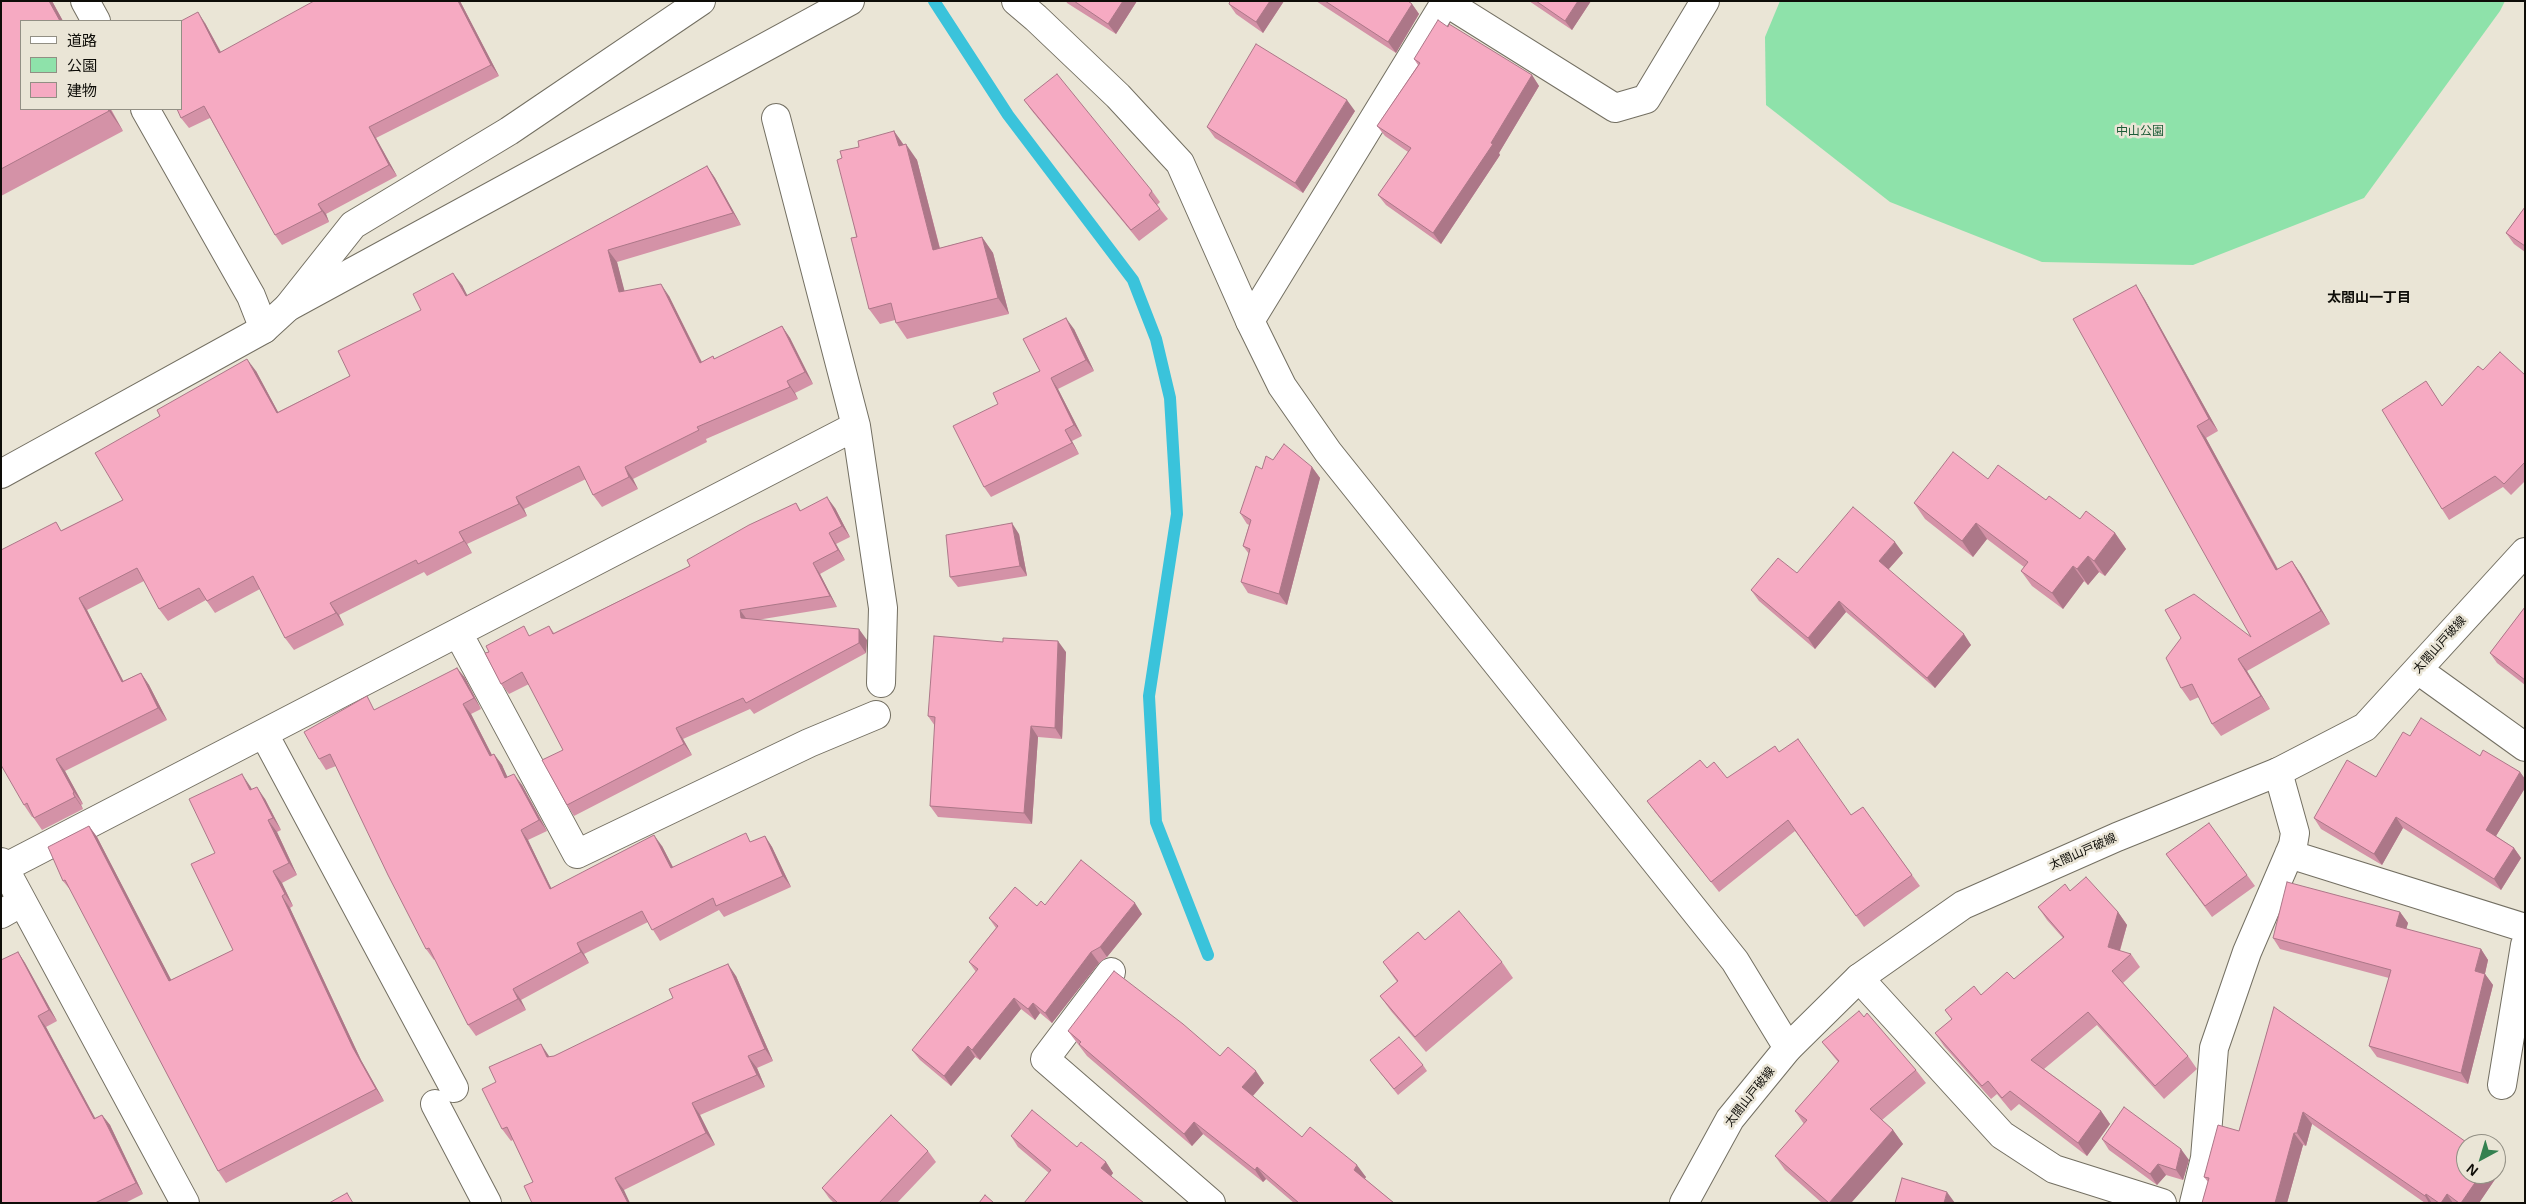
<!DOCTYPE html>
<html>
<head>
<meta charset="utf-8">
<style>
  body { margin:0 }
  #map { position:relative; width:2526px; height:1204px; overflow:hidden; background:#eae5d6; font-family:Arial,"Noto Sans JP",sans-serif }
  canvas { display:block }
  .frame { position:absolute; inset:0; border:2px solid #0e0d08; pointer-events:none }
  .legend { position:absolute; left:20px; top:20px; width:162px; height:90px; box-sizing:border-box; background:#eae5d6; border:1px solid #928f84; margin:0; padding:6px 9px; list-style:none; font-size:15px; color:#0e0d08 }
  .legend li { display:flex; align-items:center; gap:10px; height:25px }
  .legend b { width:25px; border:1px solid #928f84 }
  .north { position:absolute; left:2456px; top:1134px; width:50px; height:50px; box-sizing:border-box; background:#eae5d6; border:1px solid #928f84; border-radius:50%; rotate:219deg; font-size:14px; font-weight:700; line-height:20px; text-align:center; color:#0e0d08 }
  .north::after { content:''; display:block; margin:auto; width:18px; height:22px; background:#348150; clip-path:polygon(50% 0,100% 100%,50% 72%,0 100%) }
</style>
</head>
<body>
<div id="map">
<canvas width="2526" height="1204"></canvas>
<div class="frame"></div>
<ul class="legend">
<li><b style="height:6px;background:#fff"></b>道路</li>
<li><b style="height:14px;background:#8ee2aa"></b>公園</li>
<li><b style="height:14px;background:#f6aac2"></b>建物</li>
</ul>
<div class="north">N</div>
</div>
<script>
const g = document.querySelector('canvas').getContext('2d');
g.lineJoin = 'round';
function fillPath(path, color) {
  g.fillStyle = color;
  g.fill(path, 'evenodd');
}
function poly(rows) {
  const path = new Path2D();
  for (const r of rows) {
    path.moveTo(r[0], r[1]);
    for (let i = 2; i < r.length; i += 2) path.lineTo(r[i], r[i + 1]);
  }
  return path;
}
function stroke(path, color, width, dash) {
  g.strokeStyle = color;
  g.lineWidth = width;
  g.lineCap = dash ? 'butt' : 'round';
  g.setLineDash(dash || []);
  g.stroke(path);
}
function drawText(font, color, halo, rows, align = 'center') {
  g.font = font + ' Arial,"Noto Sans JP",sans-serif';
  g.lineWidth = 5;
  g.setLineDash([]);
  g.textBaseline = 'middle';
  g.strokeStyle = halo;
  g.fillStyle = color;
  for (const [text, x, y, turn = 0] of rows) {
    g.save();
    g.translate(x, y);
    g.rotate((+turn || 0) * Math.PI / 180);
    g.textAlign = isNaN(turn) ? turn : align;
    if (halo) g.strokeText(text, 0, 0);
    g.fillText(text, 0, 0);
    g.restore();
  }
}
const green = poly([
  [1780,1,2505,1,2500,11,2364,198,2193,265,2042,262,1890,202,1766,105,1765,37]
]);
const stream = poly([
  [934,1,1008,115,1133,280,1156,339,1170,398,1177,514,1149,696,1156,822,1208,955]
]);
const minor = poly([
  [85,1,96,21],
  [1444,1,1615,108,1646,99,1705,1],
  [145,109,251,296,264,329],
  [776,118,856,426],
  [288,307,353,225,509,131,701,1],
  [1250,321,1446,1],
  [458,633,577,854,809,743,876,715],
  [2418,670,2525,747],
  [264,734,454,1088],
  [2289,854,2525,928],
  [1,862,185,1203],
  [4,868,856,426,883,608,881,683],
  [1,914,22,902],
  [1111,972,1045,1059,1211,1203],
  [1859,978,2002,1135,2054,1169,2162,1203],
  [2502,1085,2525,945],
  [435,1104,487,1203],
  [2194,1203,2205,1158,2214,1048,2247,952,2293,845,2295,833,2278,772]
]);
const tertiary = poly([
  [1016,1,1036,18,1118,96,1180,163,1250,321,1282,386,1328,452,1735,961,1788,1048],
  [1,474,264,329,288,307,850,1]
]);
const secondary = poly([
  [1684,1203,1730,1119,1788,1048,1859,978,1963,905,2117,837,2278,772,2365,727,2525,552]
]);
const wall = poly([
  [1,1,52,1,123,131,1,196],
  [460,1,499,76,376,138,397,176,326,214,329,222,282,245,275,235,210,118,189,128,181,118,205,23,221,52],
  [1066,1,1137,1,1116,34,1067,3],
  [1230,1,1284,1,1263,33,1236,14,1229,4],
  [1316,1,1408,1,1412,4,1419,14,1396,53],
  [1529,1,1591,1,1572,30],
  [1448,27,1532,75,1539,86,1499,153,1500,155,1441,244,1386,205,1378,195,1408,152,1385,136,1377,126,1418,65,1414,59],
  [1024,100,1152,191,1160,202,1157,205,1168,219,1139,241,1032,111],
  [1355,111,1303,193,1215,138,1207,127],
  [894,131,904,145,917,160,940,248,982,237,993,253,1009,314,907,339,896,323,895,320,880,324,869,309,842,158],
  [707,166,715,178,741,225,617,262,624,291,669,296,702,362,713,356,715,359,782,326,790,338,813,384,795,393,798,399,706,439,707,442,633,479,638,489,602,507,593,495,586,479,524,509,527,516,467,544,472,553,427,576,424,572,339,615,344,625,294,650,285,638,260,589,215,613,206,600,168,621,159,609,144,581,87,610,123,681,141,673,149,685,167,720,65,771,83,804,81,805,83,809,42,830,33,817,32,817,24,805,62,530,123,500,160,416,256,371,278,412,350,376,421,310,462,285,467,296],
  [2525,207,2525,252,2514,244,2506,233],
  [2144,298,2218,431,2206,438,2278,569,2292,561,2301,574,2330,624,2247,671,2270,709,2221,736,2212,724,2199,697,2190,701,2181,688,2181,638,2251,637],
  [1074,329,1094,371,1058,389,1082,436,1072,441,1079,454,991,497,984,487,998,404,1040,371],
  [2483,370,2525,375,2525,481,2511,495,2503,487,2449,520,2442,509,2426,381,2442,406],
  [1273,460,1312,467,1320,478,1287,605,1248,593,1241,582,1249,554,1243,546,1249,525,1247,524,1240,513,1262,469],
  [1988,479,2046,500,2080,519,2115,533,2126,549,2105,576,2099,572,2088,585,2084,581,2063,609,2032,586,2021,571,2024,567,1987,539,1973,557,1925,519,1914,503],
  [796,503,801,511,835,508,850,537,836,544,845,560,820,574,837,607,757,620,867,640,866,653,754,714,750,709,683,739,692,755,574,816,567,805,563,750,529,684,509,694,501,684,549,626,554,633,690,566],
  [1019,534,1027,576,958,587,950,577],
  [1903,553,1888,570,1971,645,1935,688,1846,612,1815,649,1759,601,1751,590,1797,573],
  [2525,607,2525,685,2497,663,2490,653],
  [1066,652,1062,739,1038,737,1032,824,938,817,930,806,935,726,928,716],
  [457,668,465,678,481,709,471,714,492,755,494,754,502,765,507,777,522,785,547,831,528,840,551,888,662,846,673,867,752,842,765,836,772,847,791,887,724,917,719,910,660,941,648,922,584,954,589,963,521,1000,526,1010,476,1036,468,1025,435,959,434,960,426,949,336,766,326,770,319,759],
  [2410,736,2480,756,2520,772,2525,779,2525,788,2496,836,2514,848,2521,858,2501,890,2403,828,2382,865,2321,829,2314,818,2376,777],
  [1779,752,1851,815,1863,807,1920,886,1864,927,1795,831,1719,892,1655,812,1647,801,1707,768,1727,778],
  [250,786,252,789,265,799,281,830,277,832,297,875,282,883,293,906,290,908,361,1060,384,1101,226,1183,218,1171,72,892,63,881,89,826,97,837,171,980,233,950],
  [2166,854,2247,875,2255,886,2212,917],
  [2070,891,2118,912,2127,925,2120,951,2131,954,2140,967,2123,983,2188,1056,2197,1069,2164,1099,2097,1025,2044,1069,2101,1111,2110,1124,2087,1156,2019,1104,2011,1111,1997,1094,1991,1099,1944,1046,1935,1033,1952,1019,1945,1010,1981,995,2014,979,2063,938,2047,920,2038,907],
  [1045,905,1142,914,1107,957,1099,963,1052,1023,1040,1013,1035,1020,1021,1009,980,1060,975,1057,951,1086,920,1060,912,1050,976,972,969,962,996,928,989,918,1037,906],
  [2400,912,2408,923,2406,929,2481,949,2488,960,2485,974,2493,985,2468,1084,2377,1057,2369,1046,2389,978,2280,949,2273,938],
  [1425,940,1502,962,1513,978,1426,1052,1391,1011,1380,996,1397,982,1383,962],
  [18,952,25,963,57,1021,46,1027,95,1118,102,1115,110,1125,143,1194,125,1203,1,1203],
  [736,976,773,1061,757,1068,765,1087,700,1115,715,1145,624,1190,533,1182,513,1140,511,1141,502,1129,496,1082,549,1057,554,1056],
  [2274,1007,2500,1172,2479,1203,2425,1203,2312,1124,2306,1146,2303,1145,2287,1203,2202,1203,2208,1182,2204,1177,2239,1131],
  [1864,1017,1916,1070,1926,1083,1882,1120,1893,1130,1903,1144,1851,1203,1822,1203,1785,1170,1775,1156,1804,1124,1795,1111,1838,1062,1822,1042],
  [1068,1031,1220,1056,1264,1083,1253,1096,1302,1137,1366,1177,1365,1179,1394,1203,1294,1203,1266,1179,1263,1182,1203,1134,1192,1146,1087,1056],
  [1370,1060,1423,1065,1427,1071,1398,1095],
  [1011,1136,1077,1147,1106,1162,1113,1173,1111,1176,1049,1173,1018,1147],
  [2102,1139,2189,1160,2183,1180,2166,1175,2157,1185,2109,1150],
  [928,1151,936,1162,897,1203,834,1203,829,1198,822,1188]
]);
const shadedWall = poly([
  [49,1,52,1,63,21,60,21],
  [458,1,460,1,499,76,491,65],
  [1123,1,1137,1,1116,34,1108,24],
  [1270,1,1284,1,1263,33,1256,22],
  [1578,1,1591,1,1572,30,1565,21],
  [1412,4,1419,14,1396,53,1388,42],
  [198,12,205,23,227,64,219,53],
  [1532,75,1539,86,1499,153,1500,155,1441,244,1433,233,1491,143],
  [1347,100,1355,111,1303,193,1295,183],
  [107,109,110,109,123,131,109,111],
  [369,127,376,138,397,176,389,165],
  [894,131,905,147,899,146],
  [906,144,917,160,944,265,933,250],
  [707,166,715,178,741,225,733,213],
  [318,204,326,214,329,222,322,211],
  [982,237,993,253,1009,314,998,298],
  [608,250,617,262,628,304,619,292],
  [453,273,462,285,474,308,466,296],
  [661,284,669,296,708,375,700,363],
  [2136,285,2144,298,2218,431,2209,419],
  [1066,318,1074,329,1094,371,1086,360],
  [782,326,790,338,813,384,805,372],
  [247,359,256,371,285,425,277,413],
  [1051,378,1058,389,1082,436,1074,425],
  [787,381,795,393,798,399,790,387],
  [2197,426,2206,438,2285,583,2276,570],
  [1065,430,1072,441,1079,454,1072,443],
  [625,467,633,479,638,489,629,477],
  [1312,467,1320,478,1287,605,1279,594],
  [516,497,524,509,527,516,519,504],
  [827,497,835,508,850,537,842,526],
  [1012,523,1019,534,1027,576,1020,566],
  [1976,523,1987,539,1973,557,1962,541],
  [459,532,467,544,472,553,464,541],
  [829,533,836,544,845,560,838,550],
  [2115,533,2126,549,2105,576,2094,561],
  [1895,542,1903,553,1886,572,1879,561],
  [2088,556,2099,572,2088,585,2077,569],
  [2292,561,2301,574,2330,624,2321,611],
  [813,563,820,574,837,607,830,596],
  [2073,566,2084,581,2063,609,2052,593],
  [79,598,87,610,130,694,122,682],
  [1839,601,1846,612,1815,649,1808,638],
  [330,603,339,615,344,625,336,613],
  [740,610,748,621,741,618],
  [859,629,867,640,866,653,859,643],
  [1964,634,1971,645,1935,688,1927,678],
  [1058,641,1066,652,1062,739,1055,728],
  [2238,659,2247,671,2270,709,2261,696],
  [457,668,465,678,481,709,474,698],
  [141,673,149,685,167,720,158,708],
  [463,704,471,714,498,767,490,756],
  [1031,726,1038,737,1032,824,1024,813],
  [676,728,683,739,692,755,684,744],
  [494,754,502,765,513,789,505,778],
  [56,759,65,771,83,804,74,792],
  [2520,772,2525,779,2525,788,2493,841,2486,830],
  [242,774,250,786,258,802,250,790],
  [514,774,522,785,547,831,539,820],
  [257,787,265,799,281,830,273,818],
  [73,793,81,805,83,809,75,797],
  [2396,817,2403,828,2382,865,2374,854],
  [268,820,277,832,297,875,289,863],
  [89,826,97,837,178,993,169,981],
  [521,830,528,840,557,900,550,889],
  [654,835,662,846,679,879,671,868],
  [765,836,772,847,791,887,783,876],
  [2514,848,2521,858,2501,890,2494,879],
  [273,871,282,883,293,906,285,894],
  [282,896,290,908,361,1060,384,1101,376,1089,353,1048],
  [1135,903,1142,914,1107,957,1100,947],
  [2118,912,2127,925,2117,960,2108,947],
  [2400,912,2408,923,2404,937,2396,926],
  [577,943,584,954,589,963,581,952],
  [2481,949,2488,960,2483,982,2475,971],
  [18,952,25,963,57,1021,49,1010],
  [1091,952,1099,963,1052,1023,1045,1013],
  [728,964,736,976,773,1061,765,1049],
  [2485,974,2493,985,2468,1084,2461,1073],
  [513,989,521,1000,526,1010,518,999],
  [1014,998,1021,1009,980,1060,972,1050],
  [1033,1003,1040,1013,1035,1020,1028,1009],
  [38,1016,46,1027,101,1129,94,1119],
  [541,1044,549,1056,555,1069,547,1057],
  [968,1046,975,1057,951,1086,944,1076],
  [748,1056,757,1068,765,1087,757,1075],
  [1256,1071,1264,1083,1250,1099,1242,1087],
  [692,1103,700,1115,715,1145,706,1133],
  [2101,1111,2110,1124,2087,1156,2078,1143],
  [2303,1112,2312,1124,2306,1146,2297,1133],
  [102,1115,110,1125,143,1194,136,1183],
  [1194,1122,1203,1134,1192,1146,1184,1134],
  [1893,1130,1903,1144,1851,1203,1829,1203],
  [2294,1133,2303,1145,2287,1203,2275,1203],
  [2181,1149,2189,1160,2183,1180,2176,1170],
  [1106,1162,1113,1173,1109,1179,1101,1168],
  [2158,1164,2166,1175,2157,1185,2150,1174],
  [1357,1165,1366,1177,1362,1182,1354,1170],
  [2496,1166,2500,1172,2479,1203,2461,1203,2481,1174,2496,1174],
  [1257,1167,1266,1179,1263,1182,1255,1170],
  [615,1178,624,1190,630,1203,628,1203],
  [1947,1192,1955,1203,1944,1203],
  [2426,1194,2432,1203,2429,1203,2425,1196],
  [2447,1194,2453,1203,2441,1203]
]);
const building = poly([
  [1,1,49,1,60,21,21,21,21,109,107,109,109,111,1,169,1,1],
  [314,1,458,1,491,65,369,127,389,165,318,204,322,211,275,235,204,106,181,118,177,109,181,109,181,21,198,12,219,53,314,1],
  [1074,1,1123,1,1108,24,1074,1],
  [1230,1,1270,1,1256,22,1229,4,1230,1],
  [1325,1,1408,1,1412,4,1388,42,1325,1],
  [1536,1,1578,1,1565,21,1536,1],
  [1438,20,1448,27,1449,24,1532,75,1491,143,1493,144,1433,233,1378,195,1411,148,1377,126,1420,63,1414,59,1438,20],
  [1256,44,1347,100,1295,183,1207,127,1256,44],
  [1057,74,1152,191,1149,195,1160,209,1131,230,1024,100,1057,74],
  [894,131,899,146,906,144,933,250,982,237,998,298,896,323,891,303,869,309,851,238,857,237,837,160,842,158,840,151,859,147,858,141,894,131],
  [707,166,733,213,608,250,619,292,661,284,700,363,713,356,714,359,782,326,805,372,787,381,790,387,697,427,699,430,625,467,629,477,593,495,579,466,516,497,519,504,459,532,464,541,418,564,416,560,330,603,336,613,285,638,253,576,207,601,199,588,159,609,137,568,79,598,122,682,141,673,158,708,56,759,74,792,73,793,75,797,34,818,27,803,24,805,1,765,1,550,56,522,61,531,123,500,95,453,160,416,157,410,247,359,277,413,350,376,338,351,421,310,413,294,453,273,466,296,707,166],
  [2525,207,2525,246,2506,233,2525,207],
  [2136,285,2209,419,2197,426,2276,570,2292,561,2321,611,2238,659,2261,696,2212,724,2192,684,2181,688,2166,658,2181,638,2165,610,2194,594,2251,637,2073,319,2136,285],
  [1066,318,1086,360,1051,378,1074,425,1065,430,1072,443,984,487,953,426,998,404,993,393,1040,371,1023,339,1066,318],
  [2500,352,2525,375,2525,462,2504,484,2495,476,2442,509,2382,410,2426,381,2442,406,2478,366,2483,370,2500,352],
  [1284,444,1312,467,1279,594,1241,582,1250,549,1243,546,1251,520,1240,513,1256,466,1262,469,1266,456,1273,460,1284,444],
  [1953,452,1988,479,1998,465,2046,500,2049,496,2080,519,2086,511,2115,533,2094,561,2088,556,2077,569,2073,566,2052,593,2021,571,2028,562,1976,523,1962,541,1914,503,1953,452],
  [827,497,842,526,829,533,838,550,813,563,830,596,740,610,741,618,859,629,859,643,746,703,743,698,676,728,684,744,567,805,542,760,563,750,522,672,501,684,485,653,489,652,486,646,524,626,529,636,549,626,553,634,690,566,687,560,749,525,796,503,800,511,827,497],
  [1853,507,1895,542,1879,561,1964,634,1927,678,1839,601,1808,638,1751,590,1778,558,1797,573,1853,507],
  [1012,523,1020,566,950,577,946,535,1012,523],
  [2525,607,2525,680,2490,653,2525,607],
  [934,636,1003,642,1003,638,1058,641,1055,728,1031,726,1024,813,930,806,935,717,928,716,934,636],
  [457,668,474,698,463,704,490,756,494,754,505,778,514,774,539,820,521,830,550,889,654,835,671,868,746,833,750,842,765,836,783,876,716,906,713,898,652,930,642,911,577,943,581,952,513,989,518,999,468,1025,429,948,426,949,388,875,330,754,319,759,304,732,367,696,374,710,457,668],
  [2421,718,2480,756,2483,750,2520,772,2486,830,2514,848,2494,879,2396,817,2374,854,2314,818,2347,760,2376,777,2403,732,2410,736,2421,718],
  [1798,739,1851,815,1863,807,1912,875,1856,916,1788,820,1711,882,1647,801,1700,760,1707,768,1714,762,1727,778,1775,746,1779,752,1798,739],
  [242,774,250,790,257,787,273,818,268,820,289,863,273,871,285,894,282,896,353,1048,376,1089,218,1171,65,880,63,881,48,847,89,826,169,981,233,950,191,864,215,853,189,799,242,774],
  [2209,823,2247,875,2205,906,2166,854,2209,823],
  [1081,860,1135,903,1100,947,1091,952,1045,1013,1033,1003,1028,1009,1014,998,972,1050,968,1046,944,1076,912,1050,978,969,969,962,998,926,989,918,1015,887,1037,906,1041,901,1045,905,1081,860],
  [2086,877,2118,912,2108,947,2131,954,2112,971,2188,1056,2155,1086,2088,1012,2031,1060,2101,1111,2078,1143,2010,1091,2002,1098,1988,1081,1982,1086,1935,1033,1952,1019,1945,1010,1974,986,1981,995,2007,972,2014,979,2064,937,2038,907,2065,884,2070,891,2086,877],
  [2287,882,2400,912,2396,926,2481,949,2475,971,2485,974,2461,1073,2369,1046,2391,970,2273,938,2287,882],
  [1459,911,1502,962,1415,1037,1380,996,1398,981,1383,962,1418,932,1425,940,1459,911],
  [18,952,49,1010,38,1016,94,1119,102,1115,136,1183,95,1203,1,1203,1,960,18,952],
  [728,964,765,1049,748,1056,757,1075,692,1103,706,1133,615,1178,628,1203,532,1203,524,1186,533,1182,507,1127,502,1129,482,1089,496,1082,489,1067,541,1044,547,1057,554,1056,673,998,669,989,728,964],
  [1114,971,1183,1024,1220,1056,1228,1047,1256,1071,1242,1087,1302,1137,1310,1127,1357,1165,1354,1170,1394,1203,1299,1203,1257,1167,1255,1170,1194,1122,1184,1134,1079,1044,1081,1042,1068,1031,1114,971],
  [2274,1007,2469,1144,2466,1144,2466,1174,2481,1174,2461,1203,2459,1203,2447,1194,2441,1203,2439,1203,2426,1194,2425,1196,2303,1112,2297,1133,2294,1133,2275,1203,2202,1203,2209,1178,2204,1177,2218,1125,2239,1131,2274,1007],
  [1859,1011,1864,1017,1867,1013,1916,1070,1870,1109,1893,1130,1829,1203,1775,1156,1807,1120,1795,1111,1839,1061,1822,1042,1859,1011],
  [1399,1037,1423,1065,1394,1089,1370,1060,1399,1037],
  [2124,1107,2181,1149,2176,1170,2158,1164,2150,1174,2102,1139,2124,1107],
  [1032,1110,1077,1147,1081,1142,1106,1162,1101,1168,1144,1203,1024,1203,1051,1170,1011,1136,1032,1110],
  [891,1115,928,1151,879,1203,838,1203,822,1188,891,1115],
  [1902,1178,1947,1192,1944,1203,1895,1203,1902,1178],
  [347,1193,353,1203,329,1203,347,1193],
  [985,1195,994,1203,979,1203,985,1195]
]);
const parkNames = [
  ["中山公園",2140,132]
];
const streetNames = [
  ["太閤山戸破線",2440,645,-48],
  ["太閤山戸破線",2083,852,-24],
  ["太閤山戸破線",1750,1097,-52]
];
const neighbourhoodNames = [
  ["太閤山一丁目",2369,298]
];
fillPath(green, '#8ee2aa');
stroke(stream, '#3ac3db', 12);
stroke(minor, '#736f62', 30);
stroke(tertiary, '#736f62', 30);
stroke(secondary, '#736f62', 30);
stroke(minor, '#fff', 28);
stroke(tertiary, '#fff', 28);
stroke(secondary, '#fff', 28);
fillPath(wall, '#d492a7');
fillPath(shadedWall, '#ac7788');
fillPath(building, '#f6aac2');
stroke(building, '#ac7788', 1);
drawText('12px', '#1c5c37', '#eae5d6', parkNames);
drawText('12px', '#0e0d08', '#eae5d6', streetNames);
drawText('bold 14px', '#0e0d08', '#eae5d6', neighbourhoodNames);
</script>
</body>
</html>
